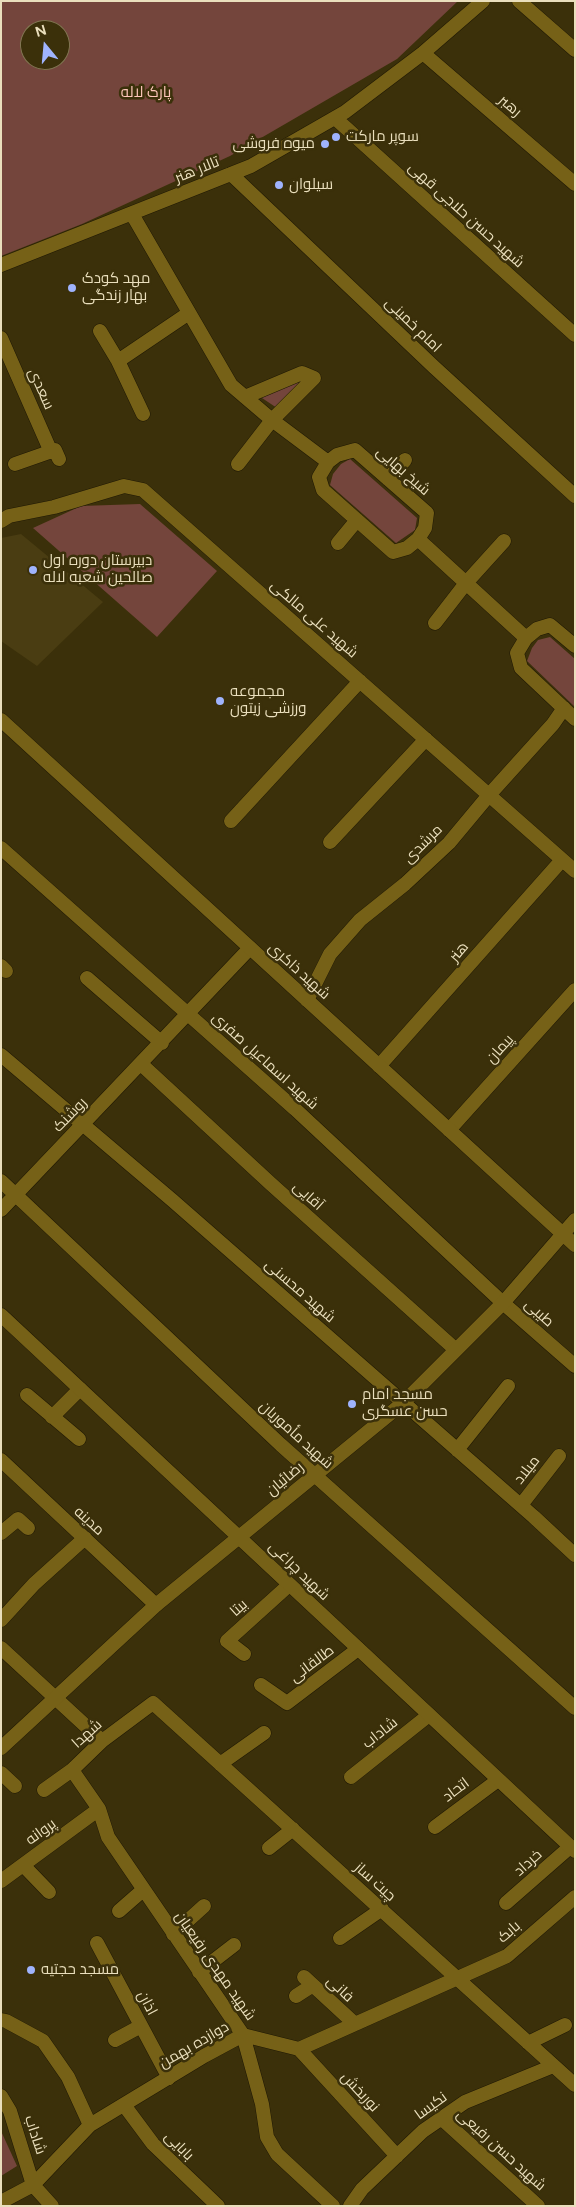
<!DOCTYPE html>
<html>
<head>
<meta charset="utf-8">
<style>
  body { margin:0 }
  #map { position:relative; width:576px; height:2207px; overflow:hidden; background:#3b300a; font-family:Figtree,sans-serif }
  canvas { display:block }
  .frame { position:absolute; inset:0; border:2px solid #eadfbd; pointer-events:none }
  .north { position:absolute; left:20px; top:20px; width:50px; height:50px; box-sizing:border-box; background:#3b300a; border:1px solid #817652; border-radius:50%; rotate:343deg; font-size:14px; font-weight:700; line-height:20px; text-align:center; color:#eadfbd }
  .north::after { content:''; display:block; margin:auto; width:18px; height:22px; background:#9fb3fd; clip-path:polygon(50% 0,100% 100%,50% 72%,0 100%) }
</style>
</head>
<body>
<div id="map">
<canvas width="576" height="2207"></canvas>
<div class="frame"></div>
<div class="north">N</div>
</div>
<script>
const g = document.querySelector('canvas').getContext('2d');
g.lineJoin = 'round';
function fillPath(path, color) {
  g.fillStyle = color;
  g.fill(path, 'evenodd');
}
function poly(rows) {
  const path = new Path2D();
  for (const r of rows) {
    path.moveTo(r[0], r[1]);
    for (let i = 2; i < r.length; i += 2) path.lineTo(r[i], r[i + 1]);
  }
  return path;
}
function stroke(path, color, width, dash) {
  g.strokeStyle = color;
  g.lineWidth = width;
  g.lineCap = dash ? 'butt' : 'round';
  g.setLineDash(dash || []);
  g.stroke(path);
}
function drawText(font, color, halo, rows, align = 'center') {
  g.font = font + ' Figtree,Cairo,sans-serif';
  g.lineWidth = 5;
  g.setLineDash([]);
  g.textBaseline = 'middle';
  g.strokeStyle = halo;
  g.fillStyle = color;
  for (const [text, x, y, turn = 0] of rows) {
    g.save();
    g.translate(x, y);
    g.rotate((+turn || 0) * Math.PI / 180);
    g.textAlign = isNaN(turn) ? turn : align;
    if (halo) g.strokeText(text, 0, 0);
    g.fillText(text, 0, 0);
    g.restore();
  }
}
const built = poly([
  [21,534,103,602,37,666,1,641,1,538]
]);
const green = poly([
  [1,1,458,1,397,59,230,156,82,224,1,256],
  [30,30,60,30,60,60,30,60],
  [302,378,305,381,277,408,259,396],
  [350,459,417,518,415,530,396,543,330,485,333,474,341,464],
  [140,504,217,571,157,637,33,528,81,506],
  [550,637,575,659,575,707,527,661,532,648,538,640],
  [1,2131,17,2166,1,2176]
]);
const minor = poly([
  [519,1,575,50],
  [423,53,575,184],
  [335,118,575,335],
  [231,174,434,367,575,496],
  [132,214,231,385,272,420,328,462],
  [1,265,251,166,345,112,423,53,483,1],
  [100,331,118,361,143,414],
  [1,338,51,452],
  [118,361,189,313],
  [355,450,427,513,425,528,418,539,407,548,393,552,323,490,319,477,328,462,337,455,355,450],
  [15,464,55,450,59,459],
  [238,464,272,420,314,378,302,373,245,397],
  [388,479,405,460],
  [1,521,9,516,54,507,124,486,143,490,575,871],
  [418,539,526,638],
  [338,543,357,520],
  [435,623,466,583,504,541],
  [575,646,550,625,537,629,526,638,517,653,521,668,575,719],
  [231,821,360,681],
  [330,842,426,739],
  [1,848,295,1109,503,1303,575,1366],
  [1,966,6,971],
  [87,978,162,1043],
  [307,1000,330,954,360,920,405,884,449,843,489,795,553,724,564,708],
  [1,1055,172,1200,534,1517,575,1555],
  [141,1064,271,1184,455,1349],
  [379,1066,562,860],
  [449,1130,575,990],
  [1,1181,281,1445,575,1708],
  [1,1210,250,948],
  [27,1395,79,1439],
  [52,1417,80,1389],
  [457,1450,508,1386],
  [1,1460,156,1605],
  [521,1505,559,1456],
  [1,1533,18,1519,28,1528],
  [1,1620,34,1584,85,1538],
  [1,1648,102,1741],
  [244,1654,227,1641,289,1585],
  [261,1685,287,1703,358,1649],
  [220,1764,264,1733],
  [72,1770,99,1809,108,1837,243,2035,262,2104,267,2137,277,2154,333,2206],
  [1,1773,15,1786],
  [351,1777,429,1715],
  [44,1790,72,1770,102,1741,153,1703,575,2085],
  [435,1827,498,1780],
  [269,1848,293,1829],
  [23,1865,49,1892],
  [1,1881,99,1809],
  [506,1903,570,1847],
  [119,1911,143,1890],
  [173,1934,204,1906],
  [340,1938,382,1909],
  [97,1943,169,2078],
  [199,1972,234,1945],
  [304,1977,355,2024],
  [296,1996,313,1985],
  [1,2020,6,2021,43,2041,68,2077,90,2125],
  [115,2040,141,2026],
  [528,2043,565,2025],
  [299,2049,397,2156],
  [1,2096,10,2111,33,2185,52,2206],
  [124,2105,153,2144,218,2206],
  [441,2118,538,2206],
  [1,2202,33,2185,90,2125,204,2056,243,2035,299,2049,507,1956,575,1897],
  [350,2206,362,2189,423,2131,465,2102,553,2066]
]);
const tertiary = poly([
  [1,720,575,1245],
  [1,1315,575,1851],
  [1,1748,156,1605,403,1403,503,1303,575,1220]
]);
const markers = [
  [336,137,5,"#9fb3fd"],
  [325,144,5,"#9fb3fd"],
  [279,185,5,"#9fb3fd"],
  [72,288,5,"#9fb3fd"],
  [33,570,5,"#9fb3fd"],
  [220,701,5,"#9fb3fd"],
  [352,1404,5,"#9fb3fd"],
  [31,1970,5,"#9fb3fd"]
];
const parkNames = [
  ["پارک لاله",146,93]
];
const streetNames = [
  ["رهبر",510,106,41],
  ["تالار هنر",197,170,-22],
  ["شهید حسن حلاجی قهی",466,215,42],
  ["امام خمینی",413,325,44],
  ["سعدی",41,389,66],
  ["شیخ بهایی",403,471,41],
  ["شهید علی مالکی",314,619,41],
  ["مرشدی",423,844,-45],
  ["هنر",459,952,-49],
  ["شهید ذاکری",299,971,42],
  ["پیمان",500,1049,-48],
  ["شهید اسماعیل صفری",265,1061,42],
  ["روشنک",70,1115,-46],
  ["آقایی",308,1196,42],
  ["شهید محسنی",300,1291,41],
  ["طیبی",539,1313,42],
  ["شهید مأموریان",296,1435,42],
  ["میلاد",527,1470,-52],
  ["رضائیان",285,1479,-40],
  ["مدینه",89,1521,42],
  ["شهید چراغی",299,1571,44],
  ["بیتا",239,1608,-42],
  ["طالقانی",312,1664,-37],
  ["شاداب",380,1733,-38],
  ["شهدا",87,1734,-42],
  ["اتحاد",456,1790,-37],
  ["پروانه",41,1832,-36],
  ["خرداد",528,1863,-42],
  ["چیت ساز",375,1882,42],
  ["بابک",509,1932,-42],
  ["شهید مهدی رفیعیان",215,1966,55],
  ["فانی",340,1989,43],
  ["اذان",147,2003,62],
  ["دوازده بهمن",194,2045,-30],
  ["نوربخش",360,2092,47],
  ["نکیسا",431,2106,-36],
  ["شاداب",35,2135,72],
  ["بابایی",179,2146,45],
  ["شهید حسن رفیعی",501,2150,42]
];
const poiNames = [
  ["سوپر مارکت",346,137],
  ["میوه فروشی",315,144,"right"],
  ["سیلوان",289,185],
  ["مهد کودک",82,279],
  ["بهار زندگی",82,296],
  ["دبیرستان دوره اول",43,561],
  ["صالحین شعبه لاله",43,578],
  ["مجموعه",230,692],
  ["ورزشی زیتون",230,709],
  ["مسجد امام",362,1395],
  ["حسن عسگری",362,1412],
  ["مسجد حجتیه",41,1970]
];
fillPath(built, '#4a3d12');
fillPath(green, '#74453c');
stroke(minor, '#1f1804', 15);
stroke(tertiary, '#1f1804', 15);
stroke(minor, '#766117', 14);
stroke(tertiary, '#766117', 14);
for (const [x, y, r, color] of markers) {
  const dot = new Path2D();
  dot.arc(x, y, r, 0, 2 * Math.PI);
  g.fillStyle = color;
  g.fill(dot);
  stroke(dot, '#3b300a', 2);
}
drawText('15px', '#fec6bb', '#3b300a', parkNames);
drawText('15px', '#eadfbd', '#3b300a', streetNames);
drawText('15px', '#eadfbd', '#3b300a', poiNames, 'left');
</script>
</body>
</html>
